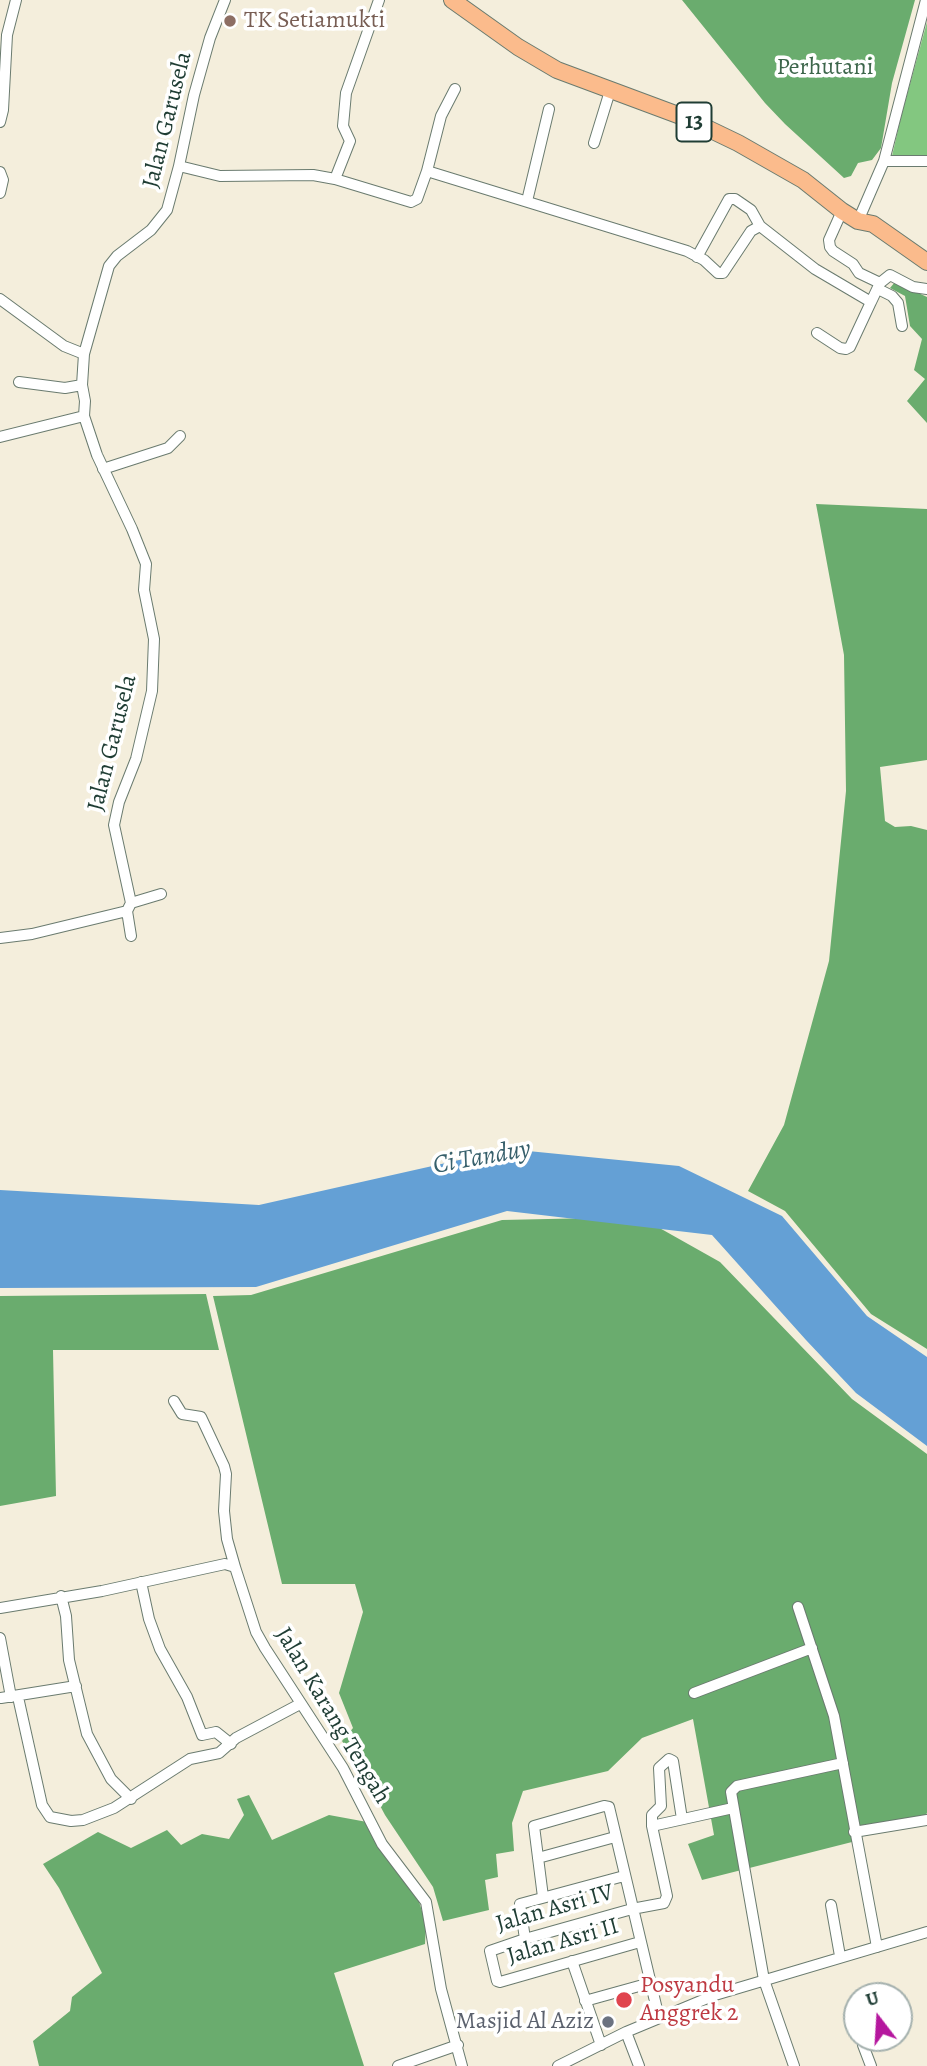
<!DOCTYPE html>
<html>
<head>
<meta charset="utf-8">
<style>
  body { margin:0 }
  #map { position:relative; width:927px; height:2066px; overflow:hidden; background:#f4eedc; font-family:Alegreya,serif }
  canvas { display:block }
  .north { position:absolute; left:843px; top:1982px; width:70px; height:70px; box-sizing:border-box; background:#fff; border:2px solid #a5b1ae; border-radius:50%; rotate:343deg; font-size:19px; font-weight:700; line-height:28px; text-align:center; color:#1f3d34 }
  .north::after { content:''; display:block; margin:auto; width:24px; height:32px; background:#b5179e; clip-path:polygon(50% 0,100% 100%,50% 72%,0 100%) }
</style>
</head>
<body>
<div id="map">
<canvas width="927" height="2066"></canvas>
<div class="north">U</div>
</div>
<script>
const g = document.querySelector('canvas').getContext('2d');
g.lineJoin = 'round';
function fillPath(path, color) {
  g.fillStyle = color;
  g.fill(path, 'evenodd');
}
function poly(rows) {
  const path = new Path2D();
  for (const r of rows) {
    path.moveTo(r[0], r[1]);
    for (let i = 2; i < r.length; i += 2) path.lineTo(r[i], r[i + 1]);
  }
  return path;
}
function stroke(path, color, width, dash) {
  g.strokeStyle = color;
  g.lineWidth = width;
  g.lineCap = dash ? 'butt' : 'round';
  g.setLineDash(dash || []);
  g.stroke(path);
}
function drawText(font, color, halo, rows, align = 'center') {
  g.font = font + ' Alegreya,serif';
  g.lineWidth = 7;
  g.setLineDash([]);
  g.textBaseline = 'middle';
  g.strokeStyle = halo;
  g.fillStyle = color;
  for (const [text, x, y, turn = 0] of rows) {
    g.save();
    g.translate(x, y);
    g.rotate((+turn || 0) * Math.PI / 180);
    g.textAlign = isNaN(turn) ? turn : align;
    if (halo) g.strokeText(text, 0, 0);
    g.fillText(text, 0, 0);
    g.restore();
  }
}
const green = poly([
  [927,22,927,156,892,156,901,117]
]);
const forest = poly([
  [682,0,915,0,892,83,881,148,872,160,858,163,851,176,844,178,785,124,765,103],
  [895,282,927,297,927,423,907,401,925,379,914,370,922,339,910,326,905,296,890,288],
  [816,504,927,509,927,760,880,767,885,821,895,827,911,826,927,830,927,1349,871,1314,785,1211,748,1191,784,1125,829,961,846,791,844,655],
  [640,1217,720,1262,852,1399,927,1454,927,1813,925,1816,864,1825,852,1842,702,1880,688,1844,714,1835,693,1719,642,1738,608,1771,523,1791,512,1823,514,1851,496,1854,498,1877,485,1880,489,1910,443,1921,433,1887,385,1815,359,1766,342,1741,353,1728,339,1693,363,1612,355,1584,282,1584,213,1296,251,1295,502,1220],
  [206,1294,219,1350,53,1350,56,1496,0,1506,0,1296],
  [249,1795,272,1840,329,1815,367,1822,416,1892,426,1924,425,1944,334,1973,364,2066,39,2066,33,2041,70,2011,72,1997,102,1973,59,1888,43,1864,98,1832,131,1848,167,1830,181,1845,202,1834,229,1839,244,1815,237,1799]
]);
const water = poly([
  [508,1149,679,1166,782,1216,867,1316,927,1357,927,1446,856,1393,806,1340,712,1235,507,1211,256,1287,0,1288,0,1190,259,1205]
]);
const minor = poly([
  [0,122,3,110,7,35,16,0],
  [594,143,610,91],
  [884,161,927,161],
  [179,166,220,176,313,175,335,179,411,202,417,199,427,171,687,251,704,260,718,273,723,273,751,231,760,226,815,269,871,302,880,283,890,275,913,287,927,289],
  [427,171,441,116,455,89],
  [0,172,3,180,0,193],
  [335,179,350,141,343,126,346,93,379,0],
  [527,201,549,109],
  [842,211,829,240,830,247,833,251,853,264,859,273,880,283],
  [858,221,884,161,926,0],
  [697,257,729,199,735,199,751,210,760,226],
  [878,289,892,296,898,303,902,326],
  [0,299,64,346,84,354],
  [817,333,840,348,846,349,850,347,871,302],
  [19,382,65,388,82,385],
  [0,437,84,416],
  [103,469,168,448,180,436],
  [131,903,161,894],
  [127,911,131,936],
  [0,938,32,934,127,911,131,903,114,825,119,802,136,759,152,691,154,639,144,590,146,564,132,529,97,455,84,416,85,401,82,385,84,354,109,266,117,256,151,230,167,210,179,166,194,95,210,38,225,0],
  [174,1401,182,1414,201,1417,224,1466,226,1474,224,1511,227,1539,235,1567],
  [141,1582,149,1619,160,1649,187,1697,202,1735,216,1732,231,1744],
  [61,1596,66,1616,69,1660,87,1734,111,1779,131,1799],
  [798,1607,834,1716,877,1947],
  [0,1608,102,1591,225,1564,235,1567,256,1632,265,1648,343,1768,382,1844,426,1902,441,1989,462,2066],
  [0,1638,11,1697],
  [694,1693,812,1648],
  [18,1697,42,1805,50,1817,71,1821,83,1820,114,1808,190,1759,219,1753,236,1738,300,1704],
  [1,1698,76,1686],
  [652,1826,652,1815,661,1806,659,1768,669,1759,673,1761,682,1819],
  [854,1832,927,1820],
  [538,1858,615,1837],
  [543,1897,534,1826,604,1806,609,1807,659,2018],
  [831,1905,840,1956],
  [525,1939,520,1904,624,1876],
  [640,1942,500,1982,497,1981,490,1951,525,1939,632,1909,664,1903,667,1896,652,1826,733,1808],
  [572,1961,601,2045],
  [585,2001,650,1983],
  [626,2032,639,2066],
  [863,2045,871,2066],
  [398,2066,458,2045],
  [558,2066,626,2032,715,1995,927,1932],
  [794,2066,764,1980,731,1792,737,1786,843,1763]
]);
const trunk = poly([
  [452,0,518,47,557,70,686,118,738,143,803,180,842,211,858,221,873,224,927,262]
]);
const markers = [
  [230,21,7,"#8d6e63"],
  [624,2000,9,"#e0444e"],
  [608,2022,7,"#6b7280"]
];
const shields = [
  [694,122,35]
];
const shieldNames = [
  ["13",694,122]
];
const educationNames = [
  ["TK Setiamukti",244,21]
];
const parkNames = [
  ["Perhutani",825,68]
];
const streetNames = [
  ["Jalan Garusela",168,120,-76],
  ["Jalan Garusela",113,743,-76],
  ["Jalan Karang Tengah",332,1716,59],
  ["Jalan Asri IV",555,1909,-16],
  ["Jalan Asri II",563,1942,-16]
];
const healthNames = [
  ["Posyandu",640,1986],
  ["Anggrek 2",640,2014]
];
const worshipNames = [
  ["Masjid Al Aziz",594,2022]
];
const waterNames = [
  ["Ci Tanduy",482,1158,-10]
];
fillPath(green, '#83c780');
fillPath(forest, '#6aac6e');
fillPath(water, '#64a0d5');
stroke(minor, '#6a7b6f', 12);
stroke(trunk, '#6a7b6f', 18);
stroke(minor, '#fff', 10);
stroke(trunk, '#fbbb8c', 16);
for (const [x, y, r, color] of markers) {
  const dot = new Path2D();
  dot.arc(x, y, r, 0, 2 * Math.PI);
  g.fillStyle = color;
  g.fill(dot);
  stroke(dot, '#fff', 2.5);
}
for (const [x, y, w] of shields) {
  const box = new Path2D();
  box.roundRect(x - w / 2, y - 19.5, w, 39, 5);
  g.fillStyle = '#fff';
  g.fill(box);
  stroke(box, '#1f3d34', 2);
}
drawText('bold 23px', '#1f3d34', null, shieldNames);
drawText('24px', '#785e54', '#fff', educationNames, 'left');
drawText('24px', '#3d664b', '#fff', parkNames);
drawText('24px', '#1f3d34', '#fff', streetNames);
drawText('24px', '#be3a42', '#fff', healthNames, 'left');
drawText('24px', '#5b616d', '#fff', worshipNames, 'right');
drawText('italic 26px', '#37606c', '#fff', waterNames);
</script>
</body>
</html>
